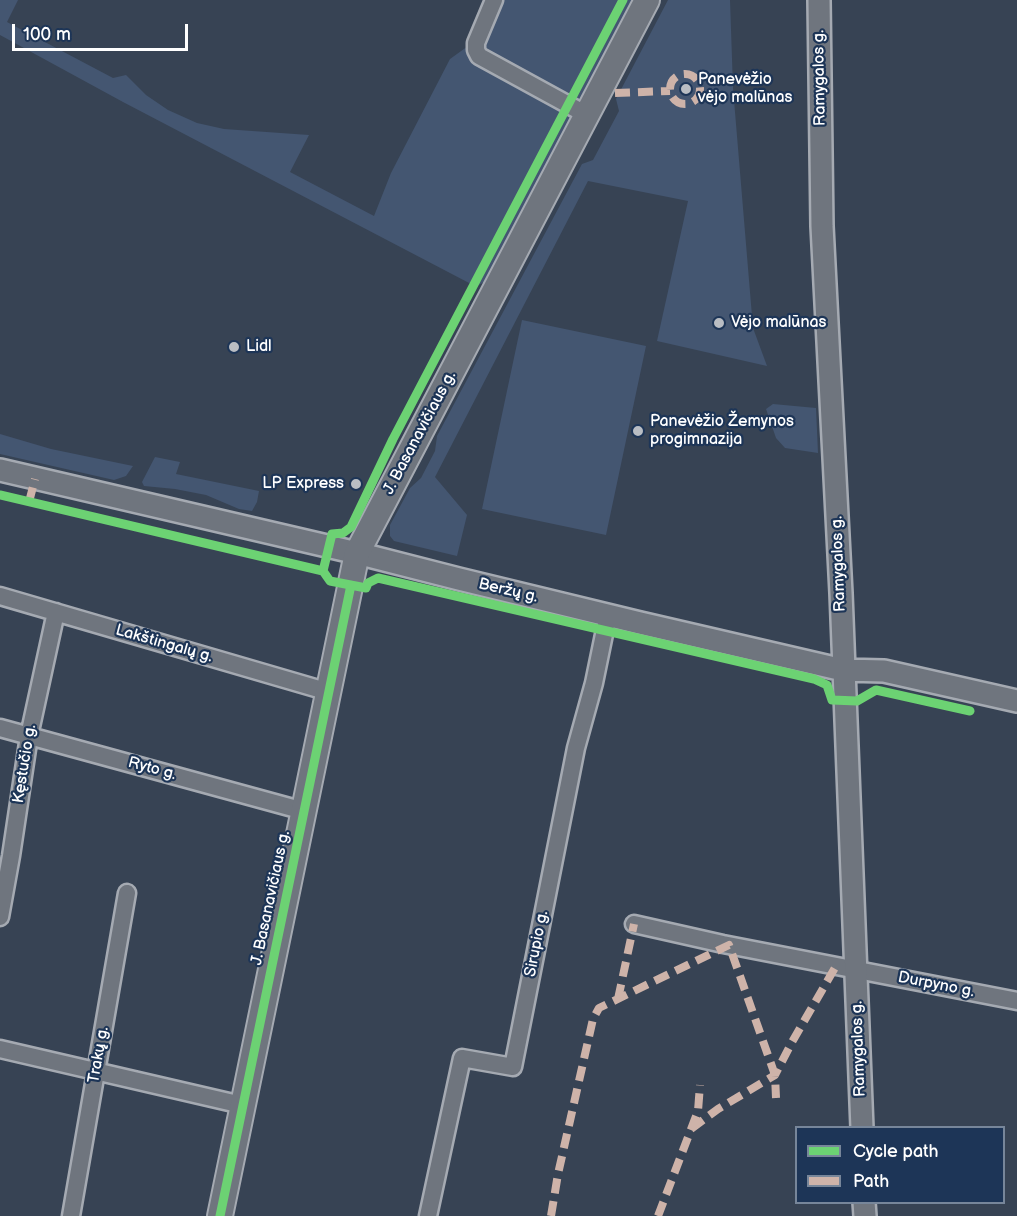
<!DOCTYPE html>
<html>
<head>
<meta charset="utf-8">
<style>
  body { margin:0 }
  #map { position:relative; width:1017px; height:1216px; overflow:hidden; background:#374354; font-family:"Balsamiq Sans",sans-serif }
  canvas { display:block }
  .legend { position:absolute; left:795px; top:1126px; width:210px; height:78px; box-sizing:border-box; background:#1d3557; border:2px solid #77869a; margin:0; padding:8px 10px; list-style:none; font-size:18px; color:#fff }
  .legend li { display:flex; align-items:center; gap:12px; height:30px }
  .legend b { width:30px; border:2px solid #77869a }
  .scale { position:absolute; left:12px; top:24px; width:176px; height:27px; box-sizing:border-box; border:3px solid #fff; border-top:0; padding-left:8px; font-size:18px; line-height:21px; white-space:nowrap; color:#fff; -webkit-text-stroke:4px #1d3557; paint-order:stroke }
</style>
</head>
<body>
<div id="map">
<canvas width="1017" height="1216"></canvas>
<ul class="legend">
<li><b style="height:8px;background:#6cd273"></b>Cycle path</li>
<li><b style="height:8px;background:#ceb3a9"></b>Path</li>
</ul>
<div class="scale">100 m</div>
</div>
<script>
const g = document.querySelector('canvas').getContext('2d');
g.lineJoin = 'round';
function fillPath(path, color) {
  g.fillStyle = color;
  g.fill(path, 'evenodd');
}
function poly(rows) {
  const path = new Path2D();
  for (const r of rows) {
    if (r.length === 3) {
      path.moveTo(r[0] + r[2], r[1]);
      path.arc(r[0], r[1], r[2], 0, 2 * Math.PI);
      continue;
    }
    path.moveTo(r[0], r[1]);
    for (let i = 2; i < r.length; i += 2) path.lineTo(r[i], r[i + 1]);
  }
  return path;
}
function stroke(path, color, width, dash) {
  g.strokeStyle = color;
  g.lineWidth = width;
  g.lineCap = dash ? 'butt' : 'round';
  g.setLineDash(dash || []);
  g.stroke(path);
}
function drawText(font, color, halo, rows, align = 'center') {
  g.font = font + ' "Balsamiq Sans",sans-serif';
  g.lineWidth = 4.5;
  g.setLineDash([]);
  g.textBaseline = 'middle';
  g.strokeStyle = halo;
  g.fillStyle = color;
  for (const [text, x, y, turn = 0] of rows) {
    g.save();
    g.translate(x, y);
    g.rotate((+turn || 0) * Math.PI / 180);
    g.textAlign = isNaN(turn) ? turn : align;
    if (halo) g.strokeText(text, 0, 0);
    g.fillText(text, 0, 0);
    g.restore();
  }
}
const green = poly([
  [0,0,18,0,7,22,113,78,126,75,146,95,168,110,197,123,224,129,309,135,290,172,374,216,391,173,450,59,482,36,500,0,633,0,484,282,477,286,471,284,123,102,0,35],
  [668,0,730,0,733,88,753,328,767,366,657,341,688,201,588,181,435,477,467,515,457,556,394,541,390,536,390,525,410,488,421,478,435,451,437,436,582,164,593,160,619,111,616,99],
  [522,320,646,346,606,535,482,509],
  [773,404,816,408,818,453,785,448,776,438,766,409],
  [0,434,51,449,133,466,126,476,114,480,0,454],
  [155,457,180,462,176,474,259,491,257,502,252,511,239,509,206,495,175,489,144,486,142,482]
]);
const minor = poly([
  [494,0,476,43,476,50,479,56,587,115],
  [0,596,329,692],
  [0,728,304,811],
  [0,917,11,856,29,736,56,612],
  [634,924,723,944,1017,1001],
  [0,1049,242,1105],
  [71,1216,127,893],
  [428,1216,462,1058,513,1067,576,748,594,683,608,615]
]);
const major = poly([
  [819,0,822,226,841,593,862,1128],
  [0,470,357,553,459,579,640,623,843,670,884,671,1017,701],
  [864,1202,865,1216]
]);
const highway = poly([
  [220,1216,357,553,647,0]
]);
const quiet = poly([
  [685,89,15],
  [615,93,670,91],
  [29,502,35,479],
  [618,999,634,924],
  [691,1129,718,1109,775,1075,792,1042,836,966],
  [551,1216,558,1174,593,1019,599,1008,729,945,775,1075,776,1098],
  [658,1216,698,1111,700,1085]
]);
const cycleway = poly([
  [0,495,323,571,330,581,366,588,368,583,378,578,814,679,827,685,832,700,857,701,876,690,970,711],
  [323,571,332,534,343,533,351,527,393,439,623,0],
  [220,1216,351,585]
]);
const markers = [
  [686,89,6,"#b9bdc3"],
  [719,323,6,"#b9bdc3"],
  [234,347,6,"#b9bdc3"],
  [638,431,6,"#b9bdc3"],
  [356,484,6,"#b9bdc3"]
];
const streetNames = [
  ["Ramygalos g.",820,78,-91],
  ["J. Basanavičiaus g.",420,433,-62],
  ["Ramygalos g.",839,564,-92],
  ["Beržų g.",508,591,13],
  ["Lakštingalų g.",164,644,16],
  ["Kęstučio g.",25,764,-81],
  ["Ryto g.",152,769,15],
  ["J. Basanavičiaus g.",271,898,-78],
  ["Sirupio g.",537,944,-79],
  ["Durpyno g.",936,985,11],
  ["Ramygalos g.",859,1049,-92],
  ["Trakų g.",99,1055,-80]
];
const poiNames = [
  ["Panevėžio",698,80],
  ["vėjo malūnas",698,98],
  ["Vėjo malūnas",731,323],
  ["Lidl",246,347],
  ["Panevėžio Žemynos",650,422],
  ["progimnazija",650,440],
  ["LP Express",344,484,"right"]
];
fillPath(green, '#445671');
stroke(minor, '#a5aab2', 21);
stroke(major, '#a5aab2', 26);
stroke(highway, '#a5aab2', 28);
stroke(minor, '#6f757e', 16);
stroke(major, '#6f757e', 21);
stroke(highway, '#6f757e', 24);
stroke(quiet, '#ceb3a9', 8, [15, 8]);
stroke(cycleway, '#6cd273', 9);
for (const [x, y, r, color] of markers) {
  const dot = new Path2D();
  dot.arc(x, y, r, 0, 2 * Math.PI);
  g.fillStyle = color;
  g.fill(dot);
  stroke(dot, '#1d3557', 2);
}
drawText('16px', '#fff', '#1d3557', streetNames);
drawText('16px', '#fff', '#1d3557', poiNames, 'left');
</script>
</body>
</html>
